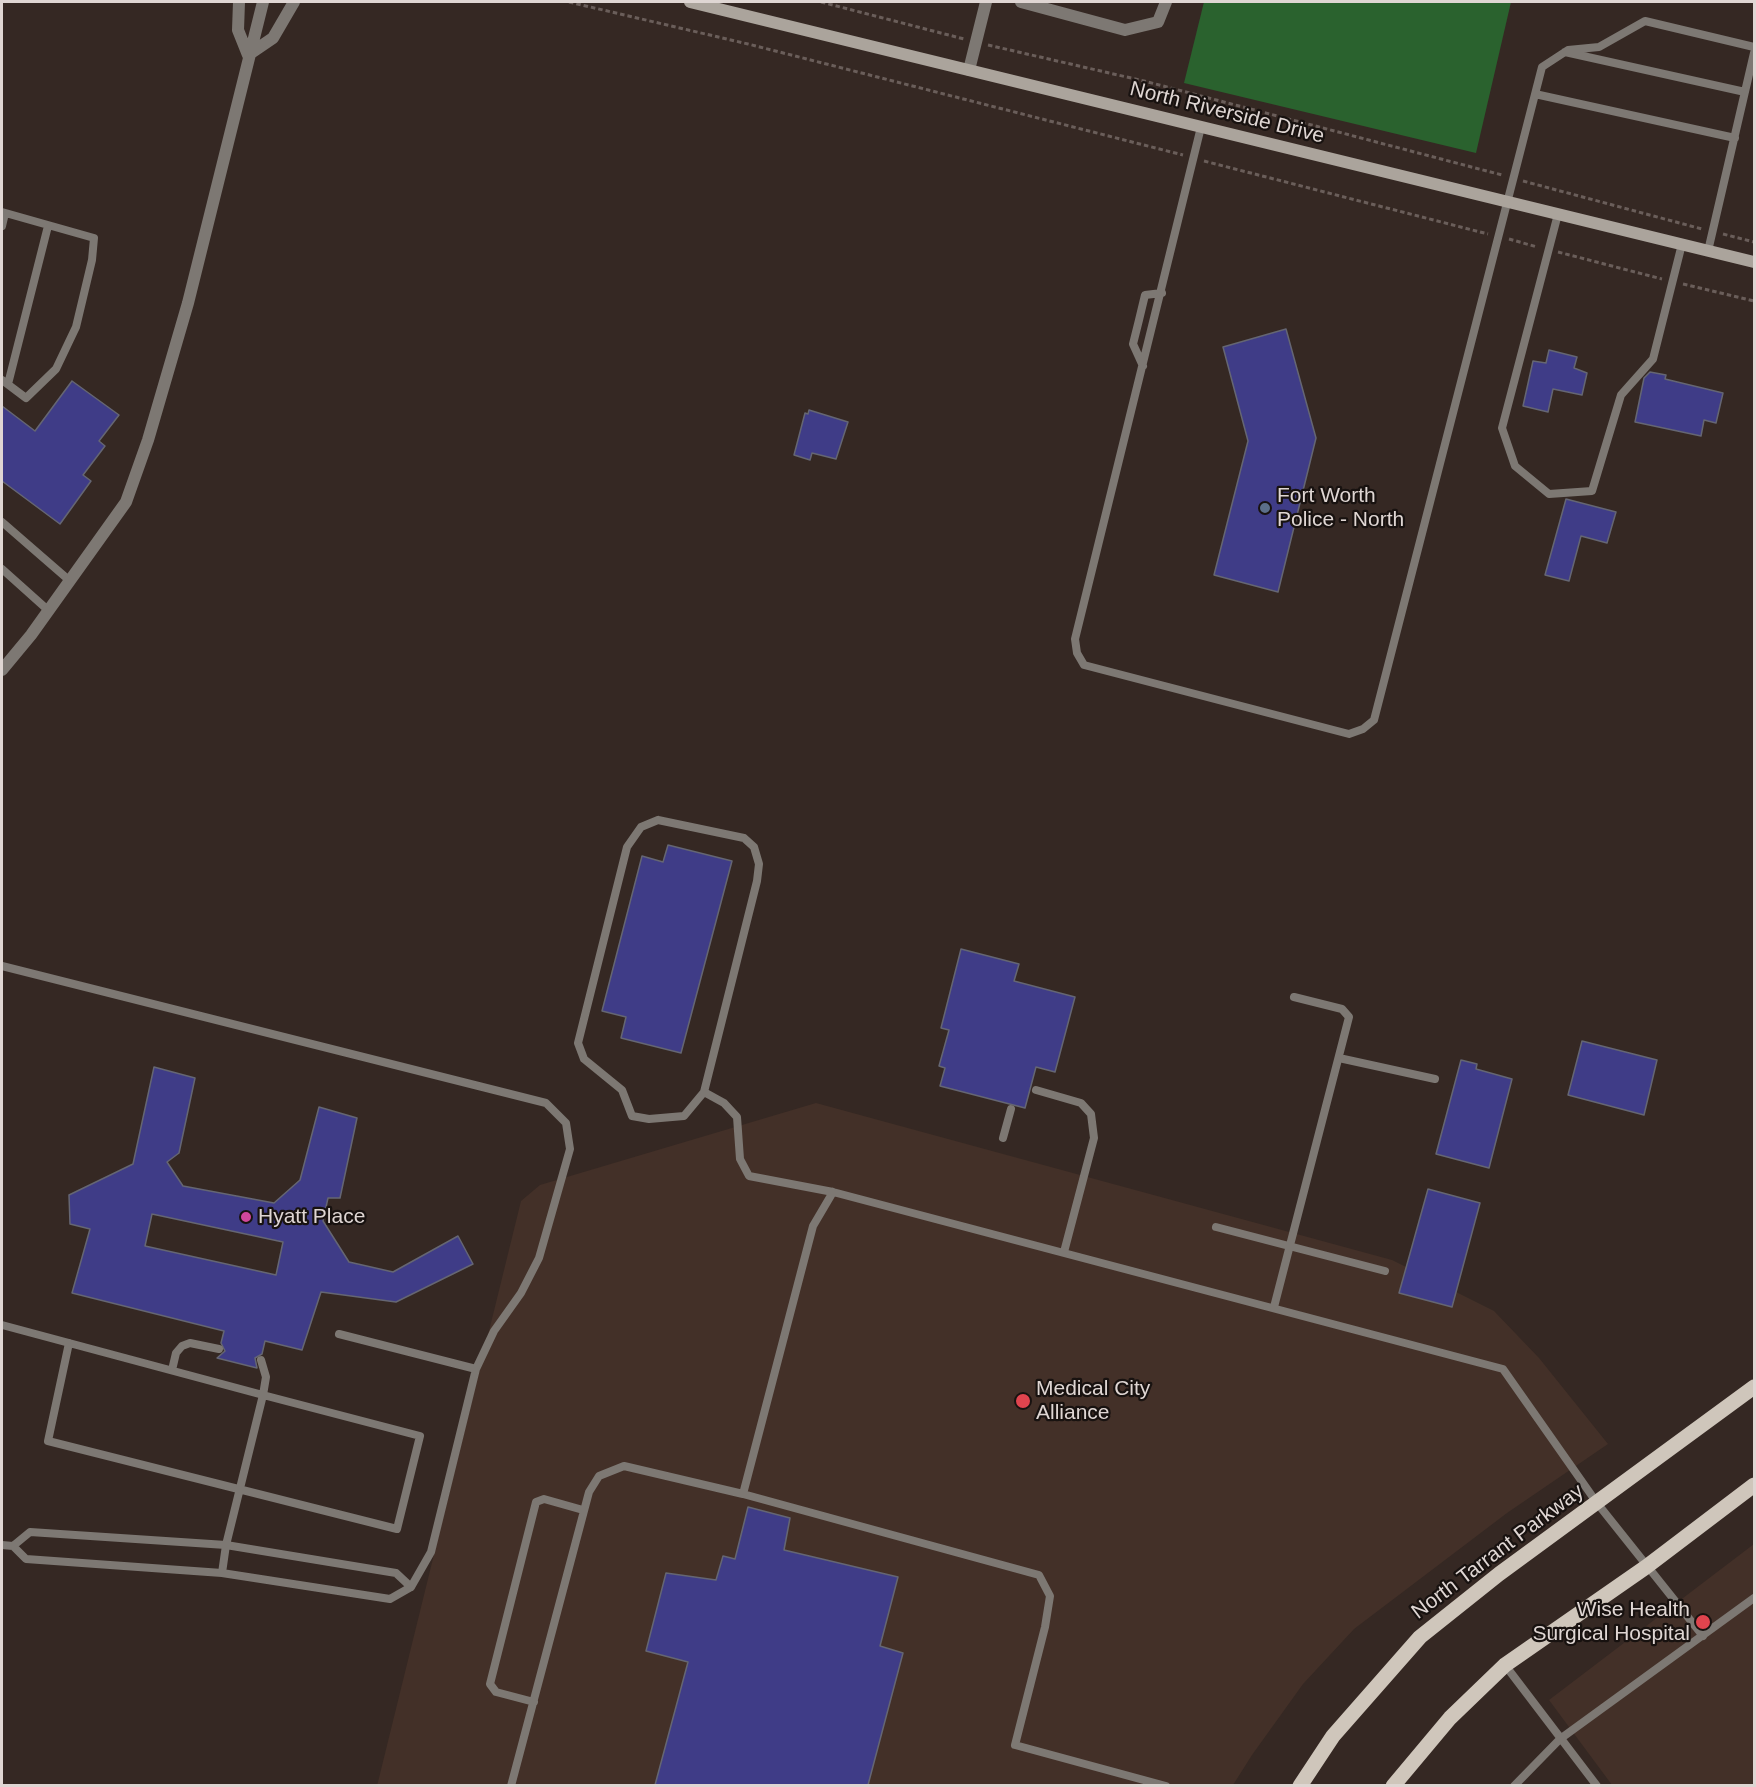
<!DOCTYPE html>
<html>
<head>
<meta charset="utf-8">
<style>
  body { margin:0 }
  #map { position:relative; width:1756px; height:1787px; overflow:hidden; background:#352823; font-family:Arial,sans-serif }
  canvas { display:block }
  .frame { position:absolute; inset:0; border:3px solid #dfd6d3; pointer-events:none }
</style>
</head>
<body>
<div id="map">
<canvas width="1756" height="1787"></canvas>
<div class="frame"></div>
</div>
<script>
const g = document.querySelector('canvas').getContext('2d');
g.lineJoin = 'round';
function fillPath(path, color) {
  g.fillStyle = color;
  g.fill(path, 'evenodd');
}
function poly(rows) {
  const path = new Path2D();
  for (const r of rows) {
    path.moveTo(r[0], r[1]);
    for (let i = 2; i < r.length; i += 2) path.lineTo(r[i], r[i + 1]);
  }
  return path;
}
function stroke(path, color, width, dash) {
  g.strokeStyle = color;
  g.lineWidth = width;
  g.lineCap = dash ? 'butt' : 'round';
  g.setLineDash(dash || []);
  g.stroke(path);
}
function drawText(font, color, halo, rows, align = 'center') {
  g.font = font + ' Arial,sans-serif';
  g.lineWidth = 4.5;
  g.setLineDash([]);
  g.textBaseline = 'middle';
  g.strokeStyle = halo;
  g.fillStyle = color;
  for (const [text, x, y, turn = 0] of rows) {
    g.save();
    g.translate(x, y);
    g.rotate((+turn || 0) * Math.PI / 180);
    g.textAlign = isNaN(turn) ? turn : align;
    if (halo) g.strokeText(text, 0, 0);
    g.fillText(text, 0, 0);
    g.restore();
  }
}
const built = poly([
  [816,1103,1392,1260,1494,1311,1539,1358,1608,1444,1507,1513,1354,1629,1303,1684,1252,1755,1233,1785,377,1786,521,1201,540,1185],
  [1754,1544,1754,1785,1612,1785,1549,1700]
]);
const green = poly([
  [1204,2,1511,2,1476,153,1184,83]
]);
const building = poly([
  [1286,329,1316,438,1278,592,1214,575,1248,441,1223,347,1286,329],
  [1549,350,1577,357,1574,368,1587,373,1582,395,1553,389,1548,412,1523,406,1533,361,1546,363,1549,350],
  [1650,372,1666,375,1665,379,1723,393,1716,423,1704,420,1701,436,1635,422,1644,378,1650,372],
  [72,381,119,415,99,441,105,446,83,475,91,481,60,524,2,481,2,406,35,431,72,381],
  [809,410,848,422,836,459,812,453,810,460,794,455,805,413,808,414,809,410],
  [1566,499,1616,512,1607,543,1581,536,1569,581,1545,575,1566,499],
  [668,845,732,861,681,1053,621,1038,626,1017,602,1011,642,856,663,862,668,845],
  [961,949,1019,964,1014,981,1075,997,1055,1072,1036,1067,1025,1108,940,1086,945,1068,939,1066,949,1030,941,1028,961,949],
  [1582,1041,1657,1060,1644,1115,1568,1095,1582,1041],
  [1461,1060,1477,1064,1476,1069,1512,1079,1489,1168,1436,1154,1461,1060],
  [154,1067,195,1078,179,1153,167,1162,183,1186,274,1203,300,1180,319,1107,357,1118,340,1198,328,1198,323,1221,349,1262,393,1272,458,1236,473,1264,396,1302,321,1292,302,1350,265,1341,262,1354,255,1358,257,1368,217,1358,225,1351,221,1343,224,1331,72,1293,90,1229,70,1224,69,1195,133,1164,154,1067],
  [152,1214,283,1242,276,1275,145,1246,152,1214],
  [1428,1189,1480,1203,1452,1307,1399,1293,1428,1189],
  [748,1507,790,1518,784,1550,898,1577,880,1646,903,1653,868,1785,655,1785,688,1662,646,1651,666,1573,716,1580,723,1556,735,1559,748,1507]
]);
const path = poly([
  [569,2,748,44,1183,155],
  [821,2,964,39],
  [988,45,1144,81,1502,175],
  [1204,161,1488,234],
  [1523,181,1702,229],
  [1723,234,1754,242],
  [1509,239,1537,247],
  [1558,252,1662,279],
  [1683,284,1754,301]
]);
const lane = poly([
  [1565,52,1745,92],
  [1535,94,1735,138],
  [1201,127,1075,639,1077,653,1084,665,1349,734,1363,729,1374,720,1542,67,1568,50,1599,47,1645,21,1754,47],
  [2,212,94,238,92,260,76,327,56,369,26,398,2,380],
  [1558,214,1502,428,1515,466,1549,494,1592,491,1621,395,1653,359,1682,244],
  [2,226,5,213],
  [1708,251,1754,53],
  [1143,366,1133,344,1139,320,1145,295,1162,293],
  [8,384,48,226],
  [2,522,70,581],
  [2,569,49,611],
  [658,820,744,838,754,847,759,864,757,881,704,1092,684,1116,649,1119,632,1116,622,1090,584,1059,578,1043,627,847,641,827,658,820],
  [2,966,546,1103,566,1123,570,1149,539,1258,521,1293,494,1331,476,1369,431,1552,411,1587],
  [1339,1058,1435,1079],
  [1036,1090,1081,1103,1091,1114,1094,1138,1064,1252],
  [704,1092,724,1103,737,1117,740,1159,749,1176,833,1192,1503,1369,1597,1503,1703,1636],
  [1003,1138,1011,1109],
  [1216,1227,1385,1271],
  [1274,1307,1349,1017,1342,1009,1294,997],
  [2,1325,263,1395,226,1545,222,1573],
  [339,1334,476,1369],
  [69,1343,48,1441,397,1529,420,1436,263,1395,266,1377,261,1360],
  [172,1370,176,1353,182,1346,190,1343,219,1349],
  [743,1494,813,1226,833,1192],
  [2,1545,13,1546,26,1559,222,1573,390,1599,411,1587,396,1573,226,1545,30,1532,13,1546],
  [1505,1665,1597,1786],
  [534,1702,496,1692,490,1684,536,1502,544,1499,583,1510],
  [511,1786,589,1492,599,1476,624,1466,743,1494,1039,1575,1050,1596,1045,1627,1015,1745,1166,1786],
  [1514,1786,1560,1739,1754,1598]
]);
const street = poly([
  [239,2,238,30,248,55],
  [1021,2,1125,30,1158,22,1166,2],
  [248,55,273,38,294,2],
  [969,70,986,2],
  [2,670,31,635,126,502,148,440,188,303,263,2]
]);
const secondary = poly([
  [690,2,1754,262]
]);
const primary = poly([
  [1300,1786,1333,1736,1420,1637,1499,1574,1754,1387],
  [1393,1786,1450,1718,1505,1665,1646,1567,1754,1485]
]);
const markers = [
  [1265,508,6,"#5c6f8a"],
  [246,1217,6,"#d1479c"],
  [1023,1401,8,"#e0444e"],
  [1703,1622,8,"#e0444e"]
];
const streetNames = [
  ["North Riverside Drive",1227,113,14],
  ["North Tarrant Parkway",1498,1552,-37]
];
const poiNames = [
  ["Fort Worth",1277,496],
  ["Police - North",1277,520],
  ["Hyatt Place",258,1217],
  ["Medical City",1036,1389],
  ["Alliance",1036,1413],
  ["Wise Health",1690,1610,"right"],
  ["Surgical Hospital",1690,1634,"right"]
];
fillPath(built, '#433028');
fillPath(green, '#2a622e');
fillPath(building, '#3f3c87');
stroke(building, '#656673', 1.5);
stroke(path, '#6a5e5a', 3, [4.5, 3]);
stroke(lane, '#7d7873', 8);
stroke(street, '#7d7873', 12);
stroke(secondary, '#aba49c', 12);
stroke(primary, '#cfc6bb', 15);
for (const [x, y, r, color] of markers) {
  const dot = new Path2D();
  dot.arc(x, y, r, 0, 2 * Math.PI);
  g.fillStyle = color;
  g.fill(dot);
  stroke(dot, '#181210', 2);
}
drawText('21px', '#dfd6d3', '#181210', streetNames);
drawText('21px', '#dfd6d3', '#181210', poiNames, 'left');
</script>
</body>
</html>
